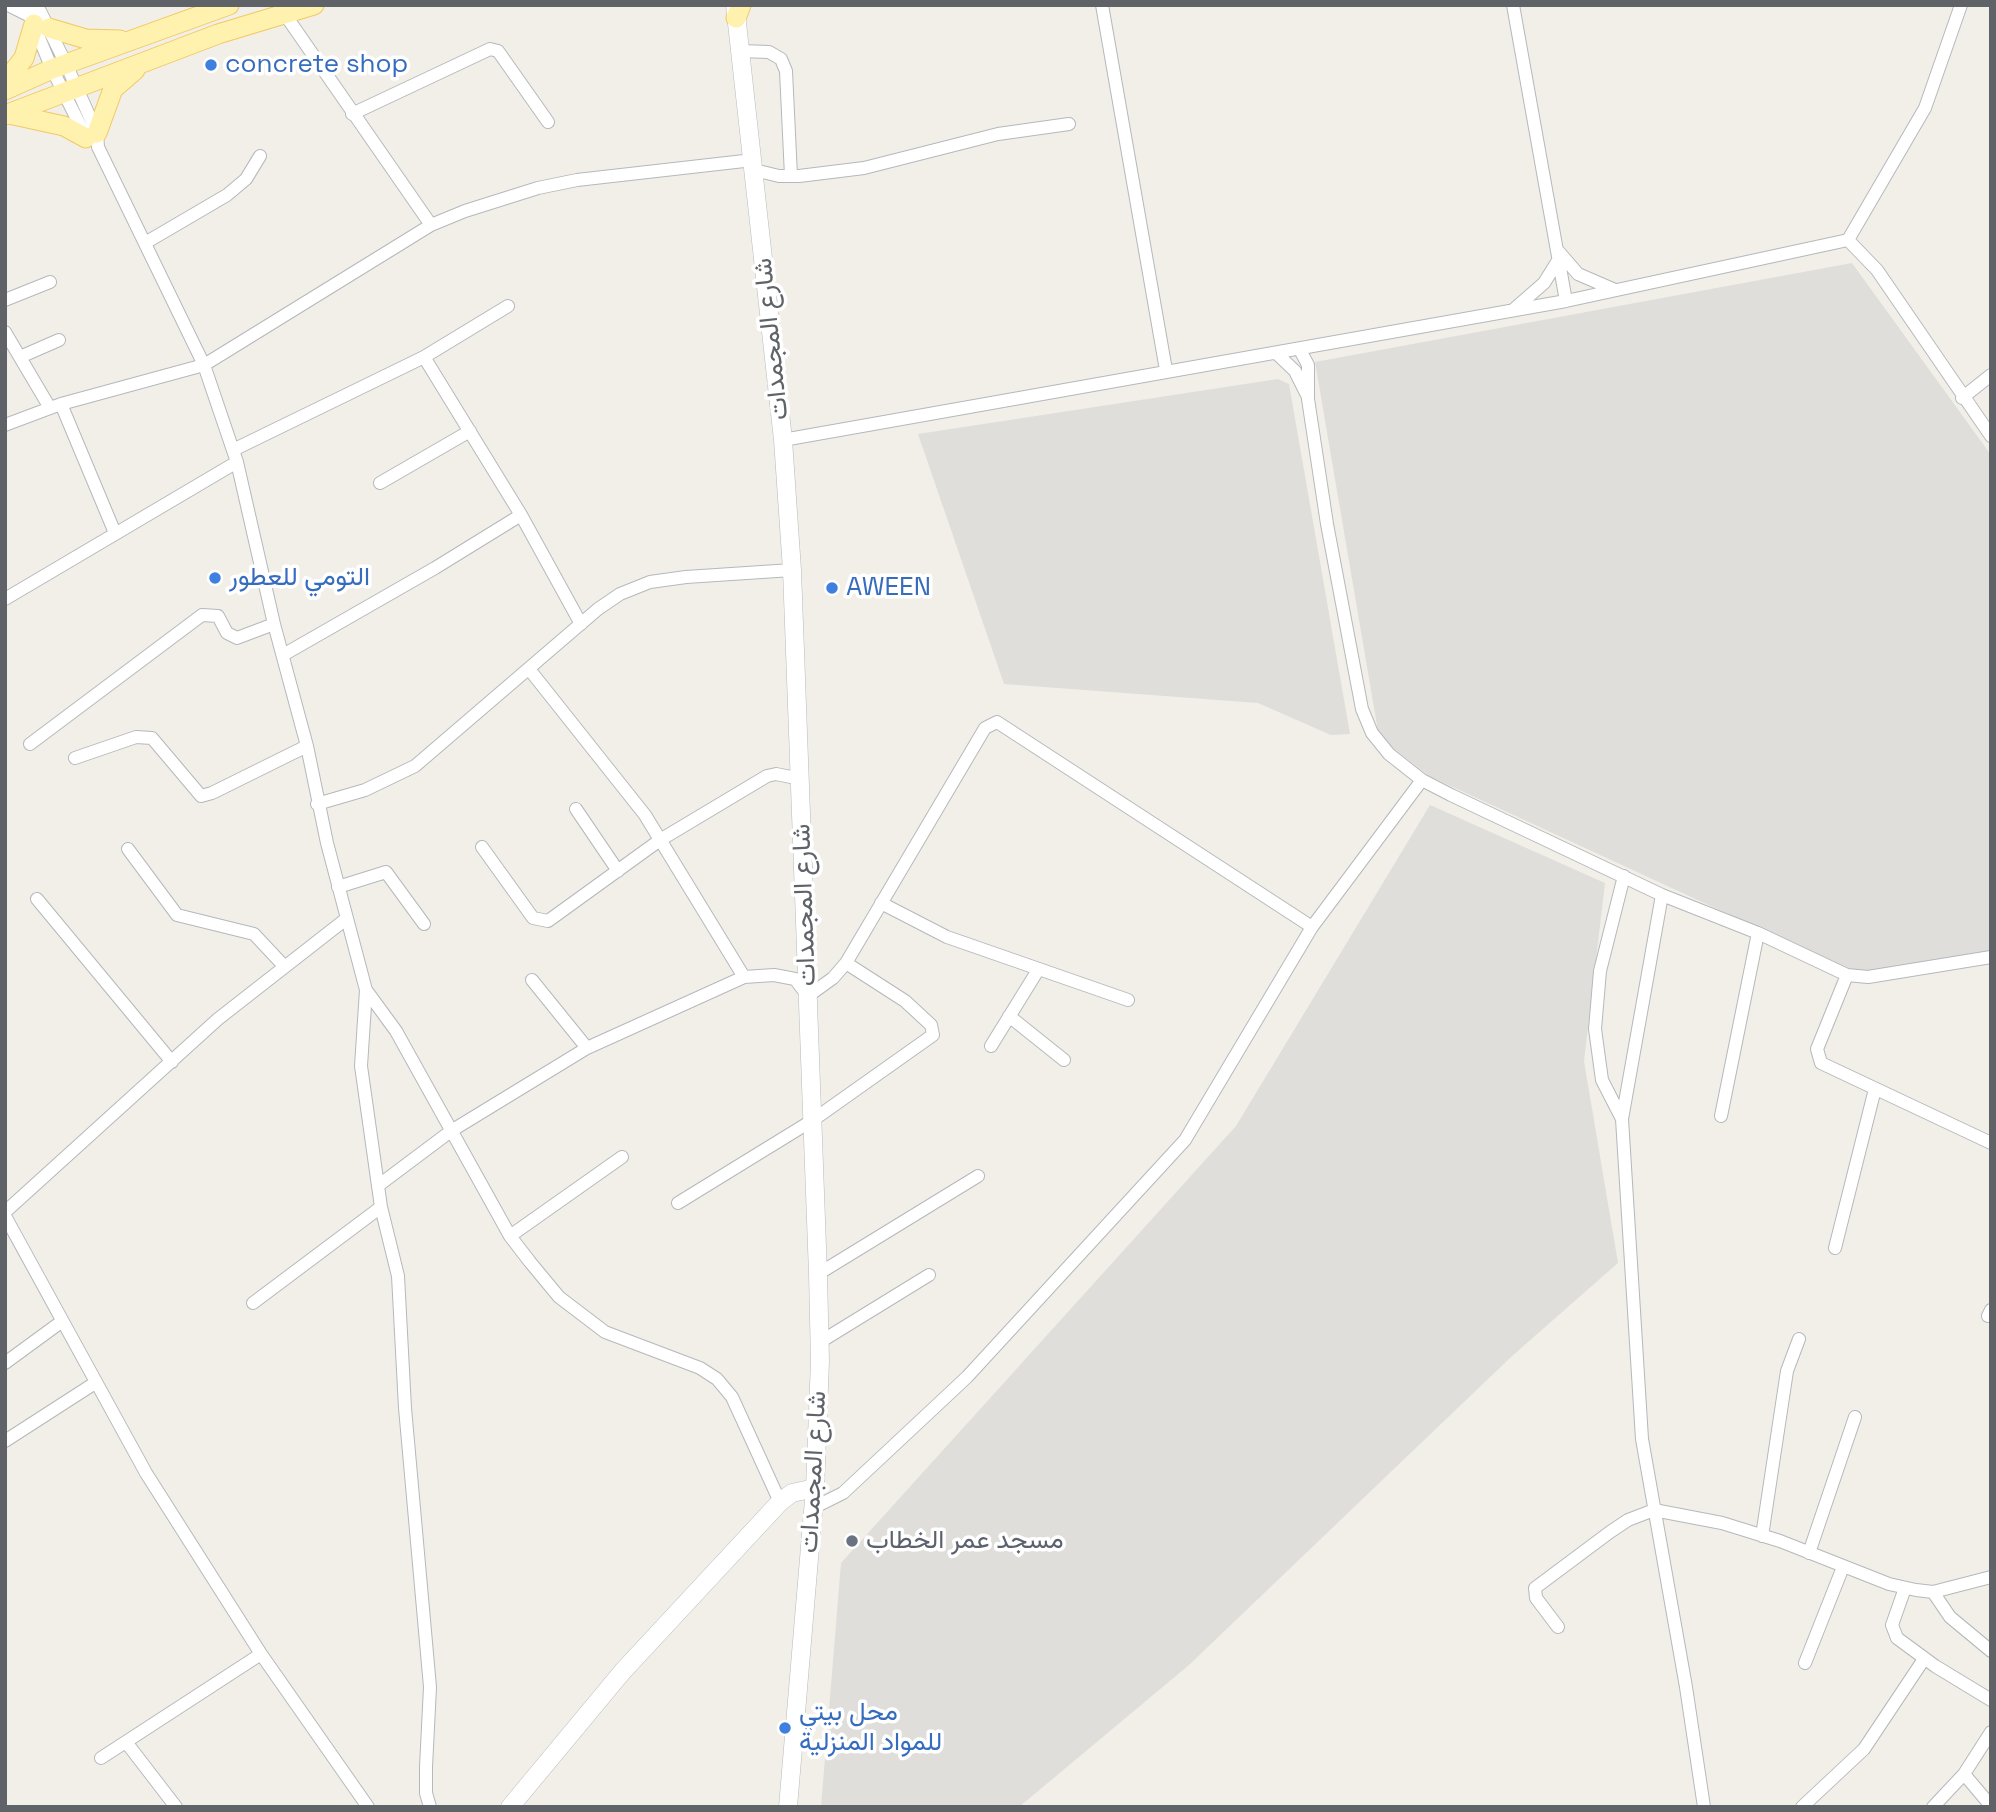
<!DOCTYPE html>
<html>
<head>
<meta charset="utf-8">
<style>
  body { margin:0 }
  #map { position:relative; width:1996px; height:1812px; overflow:hidden; background:#f1efe8; font-family:"Space Grotesk",sans-serif }
  canvas { display:block }
  .frame { position:absolute; inset:0; border:7px solid #5f6368; pointer-events:none }
</style>
</head>
<body>
<div id="map">
<canvas width="1996" height="1812"></canvas>
<div class="frame"></div>
</div>
<script>
const g = document.querySelector('canvas').getContext('2d');
g.lineJoin = 'round';
function fillPath(path, color) {
  g.fillStyle = color;
  g.fill(path, 'evenodd');
}
function poly(rows) {
  const path = new Path2D();
  for (const r of rows) {
    path.moveTo(r[0], r[1]);
    for (let i = 2; i < r.length; i += 2) path.lineTo(r[i], r[i + 1]);
  }
  return path;
}
function stroke(path, color, width, dash) {
  g.strokeStyle = color;
  g.lineWidth = width;
  g.lineCap = dash ? 'butt' : 'round';
  g.setLineDash(dash || []);
  g.stroke(path);
}
function drawText(font, color, halo, rows, align = 'center') {
  g.font = font + ' "Space Grotesk",Vazirmatn,sans-serif';
  g.lineWidth = 7;
  g.setLineDash([]);
  g.textBaseline = 'middle';
  g.strokeStyle = halo;
  g.fillStyle = color;
  for (const [text, x, y, turn = 0] of rows) {
    g.save();
    g.translate(x, y);
    g.rotate((+turn || 0) * Math.PI / 180);
    g.textAlign = isNaN(turn) ? turn : align;
    if (halo) g.strokeText(text, 0, 0);
    g.fillText(text, 0, 0);
    g.restore();
  }
}
const industrial = poly([
  [1852,263,1991,455,1991,951,1860,975,1429,776,1379,737,1315,362],
  [1278,379,1289,384,1350,734,1331,735,1258,703,1004,684,918,434],
  [1430,805,1605,883,1584,1061,1618,1263,1511,1357,1189,1665,1019,1807,821,1807,841,1563,1236,1126]
]);
const street = poly([
  [8,5,30,16],
  [30,5,30,16,52,69,85,135],
  [32,5,40,11,66,64,97,133,98,147,204,365,237,462,274,624,307,746,327,843,366,990,361,1066,381,1207,398,1276,405,1408,430,1687,426,1767,426,1793,430,1807],
  [1102,5,1166,370],
  [1513,5,1566,301],
  [284,13,431,225],
  [740,51,769,52,781,59,786,71,791,176],
  [352,114,490,49,498,51,548,122],
  [754,170,779,176,799,176,864,168,998,134,1069,124],
  [1848,240,1925,108,1961,5],
  [1848,240,1877,270,1991,436],
  [145,243,227,195,246,179,260,156],
  [1559,252,1578,274,1615,290],
  [5,300,50,282],
  [1513,310,1544,283,1559,259],
  [5,332,50,408],
  [1300,350,1308,365,1308,399,1327,524,1362,709,1372,733,1389,754,1422,780,1451,795,1662,895,1758,933,1847,975,1868,977,1991,957],
  [1276,353,1295,371,1307,395],
  [20,357,59,340],
  [424,357,508,306],
  [1962,398,1991,375],
  [61,404,115,533],
  [5,425,61,404,204,365,431,225,465,211,538,188,577,180,753,160],
  [783,440,1566,301,1848,240],
  [233,450,424,357,521,515,581,624],
  [380,483,470,431],
  [5,599,237,462],
  [283,655,435,568,521,515],
  [529,669,645,815,744,977,774,975,795,979,808,996,833,978,846,963,985,728,997,722,1312,927],
  [30,744,202,615,218,616,227,633,237,638,274,624],
  [75,758,136,737,152,738,201,796,212,793,307,746],
  [317,804,365,790,415,766,598,609,620,594,650,582,686,577,792,570],
  [576,809,618,871],
  [482,847,533,918,548,921,660,840,767,776,776,774,801,779],
  [128,849,177,915,254,934,284,966],
  [338,887,386,872,424,924],
  [1662,895,1622,1119,1642,1439,1686,1687,1704,1807],
  [37,899,172,1062],
  [881,903,947,937,1128,1000],
  [1847,975,1817,1049,1821,1063,1991,1143],
  [532,980,587,1048,744,977],
  [366,990,396,1031,510,1236,530,1262,559,1297,605,1332,700,1368,717,1379,732,1397,780,1502],
  [1009,1016,1064,1060],
  [991,1046,1038,970],
  [1721,1116,1758,933],
  [1622,1119,1602,1080,1595,1029,1600,971,1624,876],
  [379,1185,451,1131,587,1048],
  [678,1203,813,1120,933,1035,931,1025,905,1001,846,963],
  [5,1212,218,1019,346,919],
  [5,1216,146,1473,261,1654,368,1807],
  [510,1236,622,1157],
  [1835,1248,1875,1089],
  [818,1274,978,1176],
  [253,1303,381,1207],
  [1988,1316,1991,1310],
  [820,1342,929,1275],
  [5,1363,61,1322],
  [5,1441,95,1383],
  [813,1508,843,1493,967,1377,1185,1140,1312,927,1422,780],
  [1762,1536,1787,1371,1799,1339],
  [1809,1553,1855,1417],
  [1905,1588,1892,1625,1897,1638,1935,1666,1991,1700],
  [1933,1592,1950,1617,1991,1651],
  [1558,1627,1536,1598,1535,1588,1610,1532,1628,1520,1654,1510,1722,1523,1780,1541,1889,1584,1916,1590,1933,1592,1991,1577],
  [1805,1663,1843,1567],
  [126,1742,176,1807],
  [101,1758,261,1654],
  [1964,1774,1991,1806],
  [1802,1807,1864,1749,1924,1659],
  [1933,1807,1964,1774,1991,1732]
]);
const secondary = poly([
  [735,5,783,440,792,570,818,1274,820,1361,815,1488,788,1807],
  [510,1807,623,1671,780,1502,792,1493,815,1488]
]);
const primary = poly([
  [736,18,741,5],
  [49,28,86,39,120,40],
  [5,82,24,58,34,24],
  [5,90,52,69,229,5],
  [9,114,64,126,86,138],
  [5,115,218,34,314,5],
  [97,133,113,89,135,70]
]);
const markers = [
  [211,65,7,"#3f7fe0"],
  [215,578,7,"#3f7fe0"],
  [832,588,7,"#3f7fe0"],
  [852,1541,7,"#6b7280"],
  [785,1728,7,"#3f7fe0"]
];
const shopNames = [
  ["concrete shop",225,65],
  ["التومي للعطور",229,578],
  ["AWEEN",846,588],
  ["محل بيتي",799,1713],
  ["للمواد المنزلية",799,1743]
];
const streetNames = [
  ["شارع المجمدات",772,339,-96],
  ["شارع المجمدات",805,905,-92],
  ["شارع المجمدات",814,1472,-87]
];
const worshipNames = [
  ["مسجد عمر الخطاب",866,1541]
];
fillPath(industrial, '#e0deda');
stroke(street, '#b5b8bc', 14);
stroke(secondary, '#b6babf', 19);
stroke(primary, '#f2c960', 21);
stroke(street, '#fff', 12);
stroke(secondary, '#fff', 18);
stroke(primary, '#fff2af', 19);
for (const [x, y, r, color] of markers) {
  const dot = new Path2D();
  dot.arc(x, y, r, 0, 2 * Math.PI);
  g.fillStyle = color;
  g.fill(dot);
  stroke(dot, '#fff', 2.5);
}
drawText('26px', '#366cbe', '#fff', shopNames, 'left');
drawText('26px', '#5f6368', '#fff', streetNames);
drawText('26px', '#5b616d', '#fff', worshipNames, 'left');
</script>
</body>
</html>
